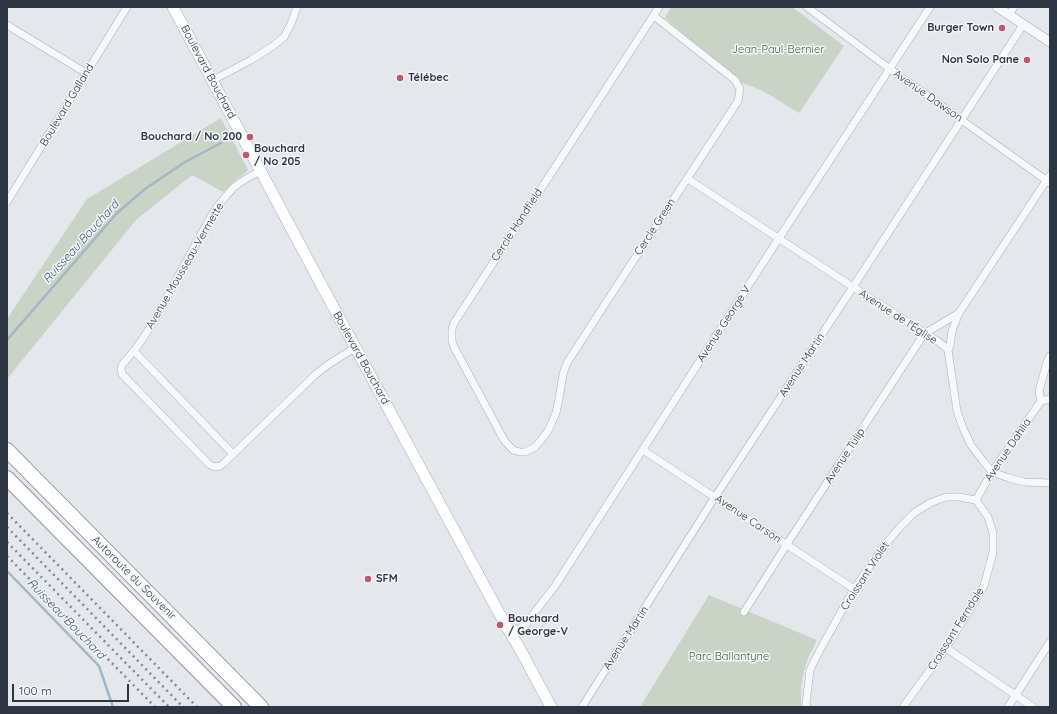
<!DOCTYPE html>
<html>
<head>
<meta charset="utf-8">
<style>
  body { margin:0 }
  #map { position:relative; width:1057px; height:714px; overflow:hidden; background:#e4e7eb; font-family:Quicksand,sans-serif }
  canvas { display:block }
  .frame { position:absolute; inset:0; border:8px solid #2d3642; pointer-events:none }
  .scale { position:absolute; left:12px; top:684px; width:117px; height:18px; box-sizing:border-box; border:2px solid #2d3642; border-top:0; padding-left:5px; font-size:12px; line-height:14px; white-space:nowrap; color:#2d3642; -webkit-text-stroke:3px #f4f6f8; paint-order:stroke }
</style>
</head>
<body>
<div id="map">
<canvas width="1057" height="714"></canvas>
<div class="frame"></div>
<div class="scale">100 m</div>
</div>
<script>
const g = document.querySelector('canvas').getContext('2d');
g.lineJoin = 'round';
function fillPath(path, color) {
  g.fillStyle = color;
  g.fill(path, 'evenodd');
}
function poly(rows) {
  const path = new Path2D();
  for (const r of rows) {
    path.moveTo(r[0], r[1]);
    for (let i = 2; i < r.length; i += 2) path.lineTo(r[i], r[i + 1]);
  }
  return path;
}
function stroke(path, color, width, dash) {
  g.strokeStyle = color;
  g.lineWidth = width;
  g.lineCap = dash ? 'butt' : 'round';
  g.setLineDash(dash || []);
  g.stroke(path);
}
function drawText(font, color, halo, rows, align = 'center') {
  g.font = font + ' Quicksand,sans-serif';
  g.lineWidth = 3;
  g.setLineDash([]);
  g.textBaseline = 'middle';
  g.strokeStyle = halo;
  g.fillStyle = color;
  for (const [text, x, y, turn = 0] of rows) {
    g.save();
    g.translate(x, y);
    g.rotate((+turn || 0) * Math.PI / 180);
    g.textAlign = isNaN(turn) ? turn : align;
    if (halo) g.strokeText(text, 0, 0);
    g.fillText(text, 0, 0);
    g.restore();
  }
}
const green = poly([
  [671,7,792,7,844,46,799,113,763,91,735,80,665,18],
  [221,118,248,170,243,175,232,183,223,192,192,175,136,220,7,379,7,319,87,199],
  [709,595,817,640,808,658,804,671,801,685,801,707,640,707]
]);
const stream = poly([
  [7,340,117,213,145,189,185,162,221,143],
  [7,571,99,666,113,707]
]);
const minor = poly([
  [807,7,890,69,1050,183],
  [1009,15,1014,7],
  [654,16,735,80,740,89,738,101,607,301,567,363,563,374,559,399,556,413,548,431,541,440,535,447,525,452,520,452,513,450,504,440,454,347,452,341,452,329,454,323,659,7],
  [7,25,86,73],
  [213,80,251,60,273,46,284,37,291,24,297,7],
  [260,171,244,180,234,187,227,195,217,207,204,229,153,323,137,347,122,365,121,369,122,374,203,458,210,465,215,467,220,466,224,463,316,374,329,364,356,347],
  [688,179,853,287,936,340,944,346,948,350,957,411,963,428,971,445,983,461,992,472,1009,478,1024,482,1050,483],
  [7,202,127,7],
  [948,350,950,346,952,331,959,313,1050,175],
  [134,351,233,454],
  [1041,401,1039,391,1047,362,1050,356],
  [643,450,854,589],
  [976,500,992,472,1041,401,1050,399],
  [744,612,787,544,924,334,959,313],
  [510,633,525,625,555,586,779,238,930,7],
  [946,648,1033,707],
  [582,707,715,497,853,287,1023,25],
  [807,707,806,704,810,670,821,648,854,589,884,546,900,527,914,513,930,503,946,497,959,497,976,500],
  [903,707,946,648,984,586,993,552,993,533,988,517,976,500],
  [1008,707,1050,642]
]);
const tertiary = poly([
  [997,7,1050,42]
]);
const secondary = poly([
  [173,7,322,286,505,624,521,651,551,707]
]);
const motorway = poly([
  [7,450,261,707],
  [7,478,234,707]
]);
const rail = poly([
  [7,513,197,707],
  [7,527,183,707],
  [7,542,169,707],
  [7,556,155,707]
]);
const markers = [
  [1002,28,4,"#c3556c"],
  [1027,60,4,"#c3556c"],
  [400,78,4,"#c3556c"],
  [250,137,4,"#c3556c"],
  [246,155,4,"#c3556c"],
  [368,579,4,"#c3556c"],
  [500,625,4,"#c3556c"]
];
const poiNames = [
  ["Burger Town",994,28,"right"],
  ["Non Solo Pane",1019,60,"right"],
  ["Télébec",408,78],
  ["Bouchard / No 200",242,137,"right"],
  ["Bouchard",254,149],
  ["/ No 205",254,162],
  ["SFM",376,579],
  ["Bouchard",508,619],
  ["/ George-V",508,632]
];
const parkNames = [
  ["Jean-Paul-Bernier",778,50],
  ["Parc Ballantyne",729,657]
];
const streetNames = [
  ["Boulevard Bouchard",208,72,62],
  ["Avenue Dawson",928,96,35],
  ["Boulevard Galland",67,105,-59],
  ["Cercle Handfield",517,225,-57],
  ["Cercle Green",655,227,-57],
  ["Avenue Mousseau-Vermette",185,266,-60],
  ["Avenue de l'Église",898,317,33],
  ["Avenue George V",724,324,-57],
  ["Boulevard Bouchard",361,358,61],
  ["Avenue Martin",802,365,-57],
  ["Avenue Dahlia",1008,450,-56],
  ["Avenue Tulip",845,456,-57],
  ["Avenue Carson",748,519,34],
  ["Croissant Violet",865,576,-57],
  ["Autoroute du Souvenir",134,578,45],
  ["Croissant Ferndale",956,629,-58],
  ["Avenue Martin",626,638,-57]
];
const waterNames = [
  ["Ruisseau Bouchard",81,242,-48],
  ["Ruisseau Bouchard",66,619,46]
];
fillPath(green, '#cad4c6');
stroke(stream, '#a3b6c7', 2.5);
stroke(minor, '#a9aeb5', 8);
stroke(tertiary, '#a9aeb5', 10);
stroke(secondary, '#a9aeb5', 12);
stroke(motorway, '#8d95a0', 16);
stroke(minor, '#f7f8f9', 7);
stroke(tertiary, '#f7f8f9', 9);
stroke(secondary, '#fff', 11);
stroke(motorway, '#fff', 14);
stroke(rail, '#7f8893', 2.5, [2, 4]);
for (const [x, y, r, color] of markers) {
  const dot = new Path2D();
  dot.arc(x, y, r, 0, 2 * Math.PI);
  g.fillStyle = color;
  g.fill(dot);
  stroke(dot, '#f4f6f8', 1.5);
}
drawText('bold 11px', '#2d3642', '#f4f6f8', poiNames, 'left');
drawText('11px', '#445c3b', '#f4f6f8', parkNames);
drawText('11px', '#2d3642', '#f4f6f8', streetNames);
drawText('italic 12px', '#3a5772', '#f4f6f8', waterNames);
</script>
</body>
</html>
